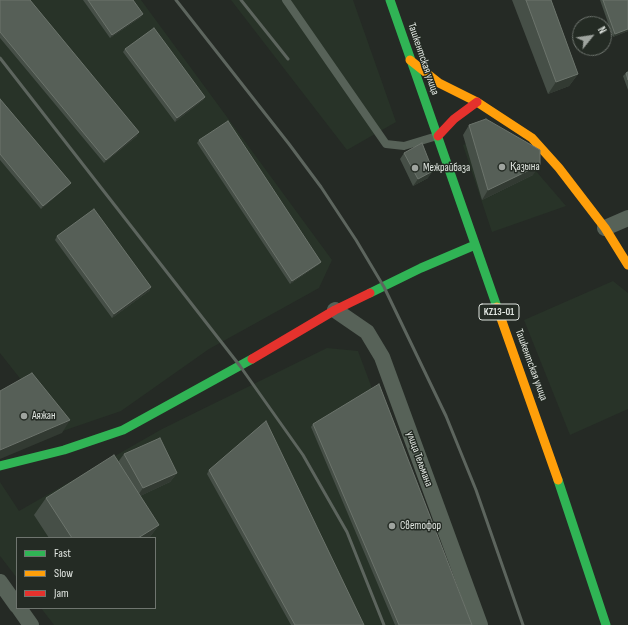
<!DOCTYPE html>
<html>
<head>
<meta charset="utf-8">
<style>
  body { margin:0 }
  #map { position:relative; width:628px; height:625px; overflow:hidden; background:#252a25; font-family:"Sofia Sans Condensed",sans-serif }
  canvas { display:block }
  .legend { position:absolute; left:16px; top:537px; width:140px; height:72px; box-sizing:border-box; background:#242b24; border:1px solid #6f756f; margin:0; padding:5px 7px; list-style:none; font-size:12px; color:#e0e5e0 }
  .legend li { display:flex; align-items:center; gap:8px; height:20px }
  .legend b { width:20px; border:1px solid #6f756f }
  .north { position:absolute; left:572px; top:16px; width:40px; height:40px; box-sizing:border-box; background:#242b24; border:1px solid #6f756f; border-radius:50%; rotate:60deg; font-size:11px; font-weight:700; line-height:16px; text-align:center; color:#e0e5e0 }
  .north::after { content:''; display:block; margin:auto; width:14px; height:18px; background:#9fa49f; clip-path:polygon(50% 0,100% 100%,50% 72%,0 100%) }
</style>
</head>
<body>
<div id="map">
<canvas width="628" height="625"></canvas>
<ul class="legend">
<li><b style="height:5px;background:#30b455"></b>Fast</li>
<li><b style="height:5px;background:#ff9f0a"></b>Slow</li>
<li><b style="height:5px;background:#e5322d"></b>Jam</li>
</ul>
<div class="north">N</div>
</div>
<script>
const g = document.querySelector('canvas').getContext('2d');
g.lineJoin = 'round';
function fillPath(path, color) {
  g.fillStyle = color;
  g.fill(path, 'evenodd');
}
function poly(rows) {
  const path = new Path2D();
  for (const r of rows) {
    path.moveTo(r[0], r[1]);
    for (let i = 2; i < r.length; i += 2) path.lineTo(r[i], r[i + 1]);
  }
  return path;
}
function stroke(path, color, width, dash) {
  g.strokeStyle = color;
  g.lineWidth = width;
  g.lineCap = dash ? 'butt' : 'round';
  g.setLineDash(dash || []);
  g.stroke(path);
}
function drawText(font, color, halo, rows, align = 'center') {
  g.font = font + ' "Sofia Sans Condensed",sans-serif';
  g.lineWidth = 3;
  g.setLineDash([]);
  g.textBaseline = 'middle';
  g.strokeStyle = halo;
  g.fillStyle = color;
  for (const [text, x, y, turn = 0] of rows) {
    g.save();
    g.translate(x, y);
    g.rotate((+turn || 0) * Math.PI / 180);
    g.textAlign = isNaN(turn) ? turn : align;
    if (halo) g.strokeText(text, 0, 0);
    g.fillText(text, 0, 0);
    g.restore();
  }
}
const built = poly([
  [0,0,141,0,332,260,319,288,209,349,121,411,48,436,33,395,0,353],
  [231,0,353,0,396,122,347,150],
  [497,132,523,156,566,206,492,232,463,145],
  [613,281,628,293,628,409,570,435,524,320],
  [327,348,358,351,461,625,54,625,41,608,155,608,155,538,17,538,17,578,0,556,0,482,19,511,162,429]
]);
const lane = poly([
  [286,0,386,144,404,146,437,136]
]);
const street = poly([
  [605,228,628,218],
  [335,310,367,332,382,357,480,625],
  [0,582,17,606],
  [19,608,31,625]
]);
const fast = poly([
  [390,0,497,307],
  [370,293,421,268,475,245],
  [0,466,64,450,123,430,252,359],
  [558,480,606,625]
]);
const slow = poly([
  [410,60,439,83,477,102,532,138,559,168,605,228,628,265],
  [497,307,558,480]
]);
const jam = poly([
  [438,136,454,119,477,102],
  [252,359,335,310,370,293]
]);
const rail = poly([
  [176,0,289,144,321,187,356,240,384,287,446,416,476,490,523,625],
  [241,0,288,59],
  [0,58,240,366,303,455,347,532,384,625]
]);
const wall = poly([
  [0,0,137,136,104,163,0,38],
  [83,0,133,0,141,17,110,38],
  [512,0,551,0,578,74,569,86,548,94],
  [600,0,628,0,628,31,613,37],
  [125,49,205,97,203,100,175,122,123,52],
  [628,72,628,90,623,76,626,73],
  [0,99,71,183,68,186,41,209,0,160],
  [469,125,533,175,482,200,463,135],
  [199,140,321,262,318,265,290,284,197,143],
  [404,153,428,178,413,186,400,159],
  [57,236,151,287,149,291,112,318,55,240],
  [313,424,472,625,395,625,311,427],
  [124,454,177,473,170,482,140,496,159,525,149,538,49,538,34,515,46,498,118,462],
  [209,470,364,625,291,625,207,474]
]);
const shadedWall = poly([
  [143,14,141,17,110,38,112,35],
  [628,29,628,31,613,37,615,34],
  [578,74,569,86,548,94,556,82],
  [205,97,203,100,175,122,177,118],
  [139,132,137,136,104,163,106,160],
  [540,165,533,175,482,200,488,190],
  [433,171,428,178,413,186,418,179],
  [71,183,68,186,41,209,43,206],
  [321,262,318,265,290,284,292,281],
  [151,287,149,291,112,318,114,314],
  [70,420,62,433,0,459,0,450],
  [177,473,170,482,136,498,143,488],
  [159,525,149,538,138,538]
]);
const building = poly([
  [0,0,30,0,139,132,106,160,0,32,0,0],
  [88,0,133,0,143,14,112,35,88,0],
  [526,0,551,0,578,74,556,82,526,0],
  [603,0,628,0,628,29,615,34,603,0],
  [154,28,205,97,177,118,125,49,154,28],
  [628,72,628,80,626,73,628,72],
  [0,99,71,183,43,206,0,154,0,99],
  [486,119,540,150,540,165,488,190,469,125,486,119],
  [228,121,321,262,292,281,199,140,228,121],
  [422,143,433,171,418,179,404,153,422,143],
  [94,209,151,287,114,314,57,236,94,209],
  [32,373,70,420,0,450,0,391,32,373],
  [379,384,472,625,399,625,313,424,379,384],
  [266,421,364,625,295,625,209,470,266,421],
  [160,438,177,473,143,488,124,454,160,438],
  [114,455,159,525,138,538,72,538,46,498,114,455]
]);
const markers = [
  [502,167,4,"#9fa49f"],
  [415,168,4,"#9fa49f"],
  [24,416,4,"#9fa49f"],
  [392,526,4,"#9fa49f"]
];
const shields = [
  [499,312,40]
];
const shieldNames = [
  ["KZ13-01",499,312]
];
const streetNames = [
  ["Ташкентская улица",423,59,71],
  ["Ташкентская улица",531,365,70],
  ["улица Тельмана",419,459,70]
];
const poiNames = [
  ["Қазына",510,167],
  ["Межрайбаза",423,168],
  ["Аяжан",32,416],
  ["Светофор",400,526]
];
fillPath(built, '#283328');
stroke(lane, '#576258', 8);
stroke(street, '#576258', 16);
stroke(fast, '#30b455', 9);
stroke(slow, '#ff9f0a', 9);
stroke(jam, '#e5322d', 9);
stroke(rail, '#5d655e', 3);
fillPath(wall, '#464f47');
fillPath(shadedWall, '#323a32');
fillPath(building, '#565f57');
stroke(building, '#6c746c', 1);
for (const [x, y, r, color] of markers) {
  const dot = new Path2D();
  dot.arc(x, y, r, 0, 2 * Math.PI);
  g.fillStyle = color;
  g.fill(dot);
  stroke(dot, '#242b24', 1.5);
}
for (const [x, y, w] of shields) {
  const box = new Path2D();
  box.roundRect(x - w / 2, y - 8, w, 16, 3);
  g.fillStyle = '#242b24';
  g.fill(box);
  stroke(box, '#e0e5e0', 1);
}
drawText('bold 10px', '#e0e5e0', null, shieldNames);
drawText('11px', '#e0e5e0', '#242b24', streetNames);
drawText('11px', '#e0e5e0', '#242b24', poiNames, 'left');
</script>
</body>
</html>
